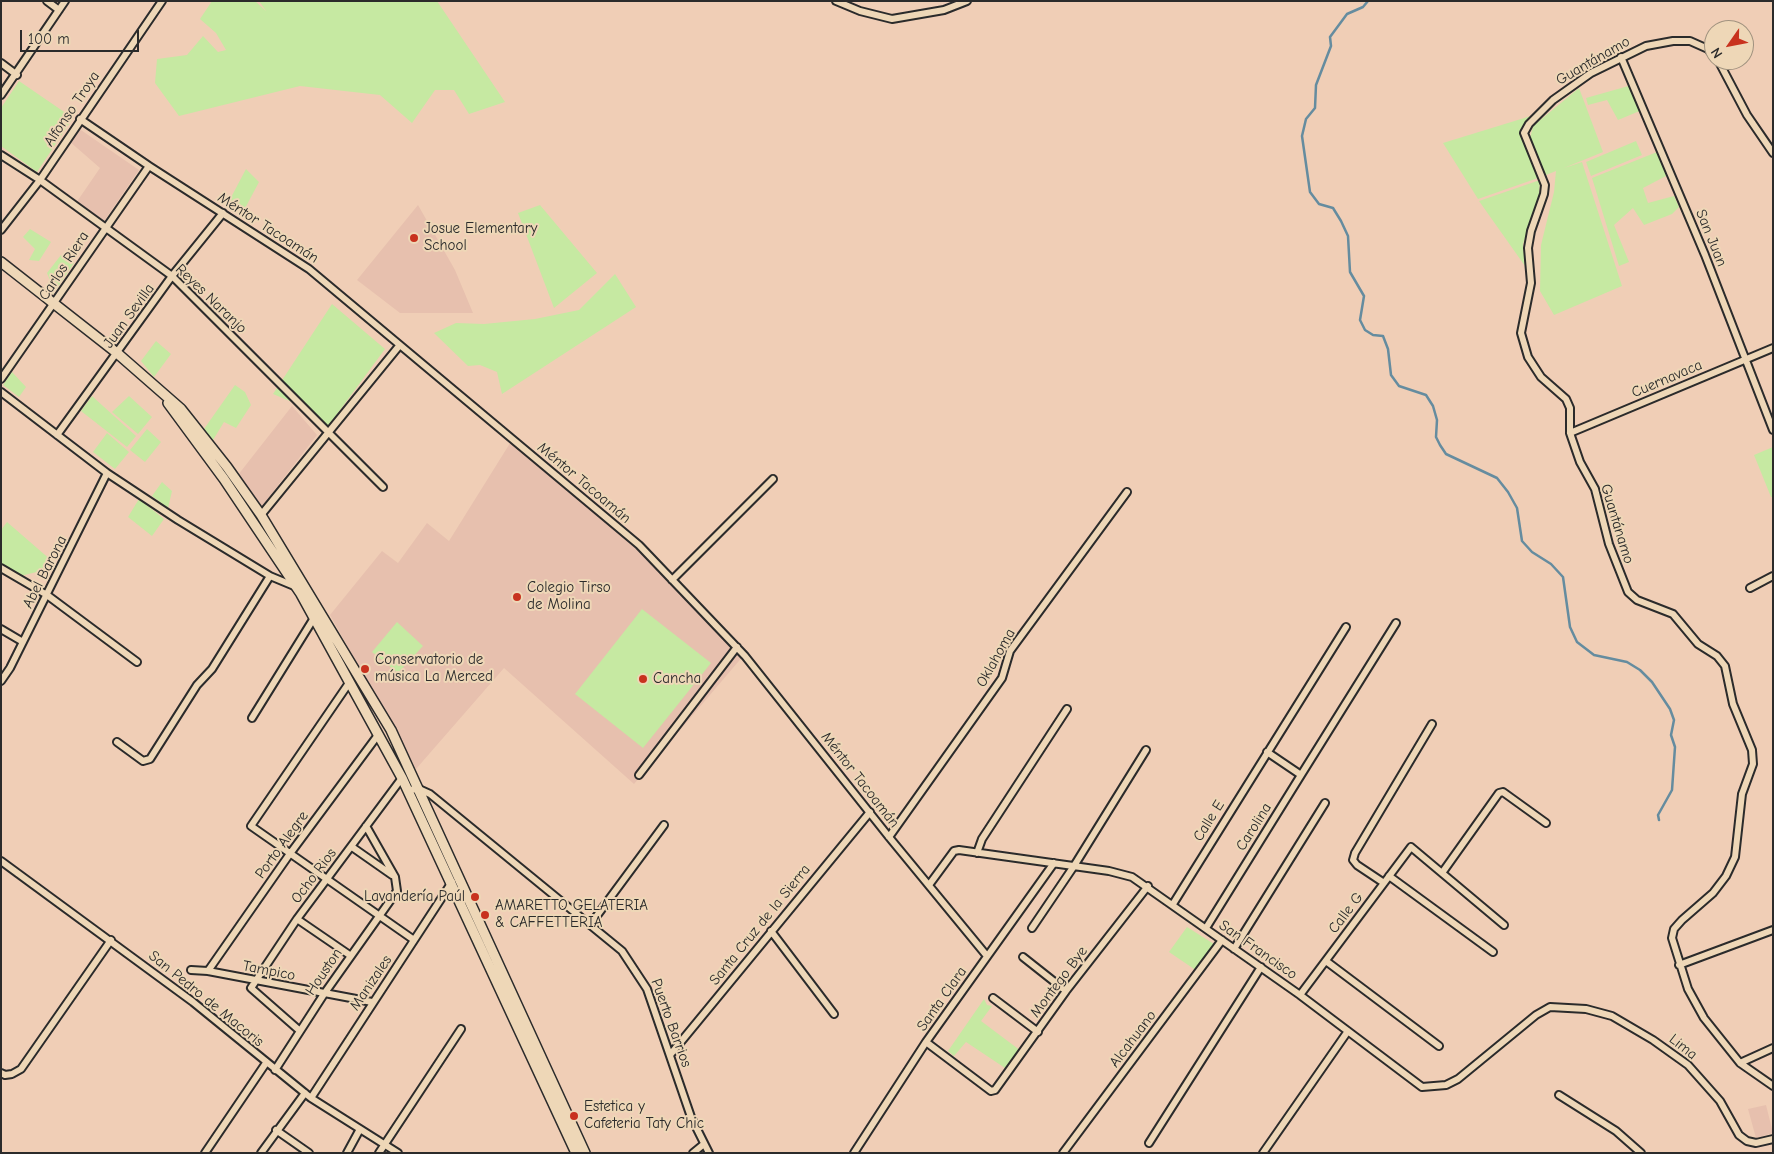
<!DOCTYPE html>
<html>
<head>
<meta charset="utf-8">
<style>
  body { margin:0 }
  #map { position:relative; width:1774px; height:1154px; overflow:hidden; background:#f0ceb6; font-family:"Comic Neue",sans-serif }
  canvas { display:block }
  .frame { position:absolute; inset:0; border:2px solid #2b2b2b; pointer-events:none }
  .north { position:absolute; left:1704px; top:20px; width:50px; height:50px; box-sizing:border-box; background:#eed7b7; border:1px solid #a0927f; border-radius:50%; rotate:237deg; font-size:14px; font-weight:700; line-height:20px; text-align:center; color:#2b2b2b }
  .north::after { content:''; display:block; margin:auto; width:18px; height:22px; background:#c8321e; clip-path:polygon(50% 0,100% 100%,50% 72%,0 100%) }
  .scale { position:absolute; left:20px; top:30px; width:119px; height:22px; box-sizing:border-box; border:2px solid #2b2b2b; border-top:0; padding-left:6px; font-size:15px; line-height:18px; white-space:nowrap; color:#2b2b2b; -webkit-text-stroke:4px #eed7b7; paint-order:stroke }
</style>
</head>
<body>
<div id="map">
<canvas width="1774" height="1154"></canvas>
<div class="frame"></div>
<div class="north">N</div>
<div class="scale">100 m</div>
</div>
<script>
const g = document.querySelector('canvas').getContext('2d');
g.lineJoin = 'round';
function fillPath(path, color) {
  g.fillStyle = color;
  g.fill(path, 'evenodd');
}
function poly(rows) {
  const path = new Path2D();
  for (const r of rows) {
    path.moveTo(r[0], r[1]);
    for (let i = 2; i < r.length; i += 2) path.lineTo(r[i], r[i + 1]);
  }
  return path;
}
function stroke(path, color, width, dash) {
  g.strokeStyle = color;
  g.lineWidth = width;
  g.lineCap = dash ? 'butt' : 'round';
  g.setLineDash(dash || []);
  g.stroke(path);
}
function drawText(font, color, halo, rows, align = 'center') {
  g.font = font + ' "Comic Neue",sans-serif';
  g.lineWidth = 4;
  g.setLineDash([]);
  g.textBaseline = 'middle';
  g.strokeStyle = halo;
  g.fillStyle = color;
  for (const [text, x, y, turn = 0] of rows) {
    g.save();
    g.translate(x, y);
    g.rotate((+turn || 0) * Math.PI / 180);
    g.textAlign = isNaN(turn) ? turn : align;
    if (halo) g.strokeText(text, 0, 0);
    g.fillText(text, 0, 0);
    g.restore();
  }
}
const built = poly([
  [78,128,139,170,104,221,76,203,100,168,69,141],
  [418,205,455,270,473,313,400,313,357,280],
  [292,406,317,435,262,506,238,475],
  [512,440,639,545,744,655,634,784,504,668,416,769,330,615,382,551,398,563,427,523,449,541],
  [1766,1105,1773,1133,1756,1138,1748,1109]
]);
const green = poly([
  [212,1,255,1,266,11,259,1,437,1,505,102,469,114,454,90,435,90,412,123,380,95,300,86,179,116,155,83,157,59,187,55,203,36,218,52,226,50,216,33,200,19],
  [19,81,73,118,37,172,1,146,1,108],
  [1632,85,1642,110,1618,120,1607,100,1588,105,1586,98],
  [1579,88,1603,152,1564,168,1582,162,1622,286,1554,315,1540,291,1541,245,1554,192,1556,171,1546,175,1529,142,1533,126],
  [1534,115,1521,131,1538,178,1478,199,1443,143],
  [1636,141,1642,155,1591,176,1586,162],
  [1657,152,1668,175,1643,188,1648,203,1674,196,1679,207,1672,214,1644,225,1633,208,1614,225,1629,262,1619,266,1592,178],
  [246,169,259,182,242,214,227,205],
  [1540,180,1539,194,1523,244,1525,266,1479,201],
  [540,205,597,273,554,308,518,213],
  [30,229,51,242,39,261,29,260,35,249,23,237],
  [61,255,74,263,53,294,45,289,50,280,47,273],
  [615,274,636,307,502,394,497,372,480,365,468,366,434,333,456,323,484,324,535,319,579,310],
  [332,304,385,349,326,429,304,407,273,394],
  [156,341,171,354,154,377,141,361],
  [12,372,26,387,19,397,3,385],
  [235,385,245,392,251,405,236,428,224,422,213,440,204,429],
  [92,396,136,436,127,447,81,411],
  [129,396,152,417,138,434,112,412],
  [147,429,161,442,145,462,130,450],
  [107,433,129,452,115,469,93,452],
  [1773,447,1773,497,1771,497,1754,455],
  [162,482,172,491,168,508,152,496],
  [139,499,164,519,152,536,128,517],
  [7,522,52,561,45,570,16,577,1,565,1,530],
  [642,609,711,663,643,748,575,694],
  [397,622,423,646,398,673,372,652],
  [1187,927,1214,944,1197,971,1169,952],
  [984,999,987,1005,992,1006,981,1021,1021,1051,1008,1070,966,1042,954,1056,948,1051]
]);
const stream = poly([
  [1368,1,1363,7,1347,14,1330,37,1331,46,1316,85,1315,108,1306,119,1302,136,1310,192,1319,204,1333,208,1341,221,1348,236,1350,272,1364,296,1360,320,1365,330,1373,335,1383,336,1388,349,1391,375,1399,386,1426,395,1433,406,1437,420,1436,437,1440,445,1446,454,1497,478,1508,492,1517,508,1522,541,1532,552,1551,564,1563,577,1570,627,1577,642,1594,655,1627,662,1640,670,1652,682,1670,709,1674,720,1671,735,1675,747,1672,790,1658,815,1659,820]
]);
const street = poly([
  [47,1,59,10],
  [836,1,860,11,892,19,944,10,967,1],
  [1714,56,1708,49,1690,41,1673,41,1646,46,1591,73,1553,100,1529,124,1524,133,1545,185,1544,194,1531,231,1528,248,1531,283,1521,333,1528,357,1541,377,1566,399,1570,408,1570,433,1580,462,1595,489,1609,544,1628,592,1637,600,1673,614,1698,644,1717,656,1725,666,1733,704,1752,750,1753,764,1742,794,1735,857,1726,876,1713,893,1682,920,1674,929,1672,938,1688,989,1704,1018,1740,1063,1773,1086],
  [1621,57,1705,255,1773,430],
  [1718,60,1747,115,1773,153],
  [1,63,17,75],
  [1,95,65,1],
  [80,119,149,166,309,269,639,545,745,656,889,837,987,956],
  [1,155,40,180,172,276,383,487],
  [1,230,40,180,162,1],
  [1,379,149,166],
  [1,392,107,473,178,520,270,576],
  [1570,433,1773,348],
  [57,435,172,276,223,213],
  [261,515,399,346],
  [1,568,47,595,137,662],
  [672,580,773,479],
  [1750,588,1773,576],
  [1,629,23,642],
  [1,681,10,668,107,473],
  [349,683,251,826,414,940],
  [252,718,314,618],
  [117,742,143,761,150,759,197,685,212,669,270,576,294,586],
  [639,775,737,647],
  [1301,775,1396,623],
  [408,790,419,789,430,794,622,951,647,989,691,1117,709,1153],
  [889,837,1002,678,1010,651,1127,492],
  [352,847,392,875],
  [977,853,982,839,1067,709],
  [1,861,193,1002,311,1098,398,1153],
  [1442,873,1499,793,1503,792,1546,823],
  [1389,876,1493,952],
  [1384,883,1357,865,1353,860,1355,853,1432,724],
  [929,885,954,851,959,850,1109,871,1132,877,1300,995,1422,1087,1446,1085,1458,1079,1536,1015,1550,1007,1586,1009,1612,1016,1653,1040,1688,1065,1720,1101,1739,1135,1747,1141,1756,1143,1773,1139],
  [1173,904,1346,627],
  [297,919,351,956],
  [590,925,664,825],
  [1032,928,1074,866,1146,750],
  [1206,928,1301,775,1267,752],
  [771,931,834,1014],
  [1234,949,1325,803],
  [1023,957,1066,991],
  [1326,961,1439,1046],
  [1679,965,1773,930],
  [191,970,208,971,372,1002],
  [208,971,289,855,378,735],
  [1300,995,1411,847,1504,925],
  [993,998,1038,1032],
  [300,1031,251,988,297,919,402,778],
  [926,1042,991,1091,995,1090,1066,991,1148,886],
  [670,1055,870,812],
  [1740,1063,1773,1048],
  [275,1070,324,994,397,891,395,877,366,826],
  [1,1073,5,1075,12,1074,21,1069,111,940],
  [1559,1095,1616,1131,1641,1153],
  [311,1098,452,882],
  [276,1130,309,1153],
  [1149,1143,1261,967],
  [205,1153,266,1063],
  [261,1153,305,1093],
  [347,1153,360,1129],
  [379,1153,461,1029],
  [693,1153,704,1144],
  [854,1153,926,1042,1054,863],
  [1063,1153,1222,940],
  [1263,1153,1348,1031]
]);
const secondary = poly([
  [1,262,117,353,181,409,227,467,261,515,391,730,585,1153],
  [168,403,224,479,301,594,402,778,576,1153]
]);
const markers = [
  [414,238,5,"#c8321e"],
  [517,597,5,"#c8321e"],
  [365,669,5,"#c8321e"],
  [643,679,5,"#c8321e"],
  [475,897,5,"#c8321e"],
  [485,915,5,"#c8321e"],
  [574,1116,5,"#c8321e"]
];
const streetNames = [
  ["Guantánamo",1593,61,-30],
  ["Alfonso Troya",72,109,-56],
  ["Méntor Tacoamán",268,228,33],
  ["San Juan",1711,238,68],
  ["Carlos Riera",64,266,-57],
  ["Reyes Naranjo",211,299,44],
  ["Juan Sevilla",129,316,-54],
  ["Cuernavaca",1667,379,-23],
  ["Méntor Tacoamán",584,483,40],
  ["Guantánamo",1617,524,73],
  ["Abel Barona",45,572,-63],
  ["Oklahoma",996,658,-61],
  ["Méntor Tacoamán",860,780,52],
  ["Calle E",1209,821,-58],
  ["Carolina",1254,827,-58],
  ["Porto Alegre",282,845,-54],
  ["Ocho Rios",314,876,-53],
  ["Calle G",1346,913,-53],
  ["Santa Cruz de la Sierra",760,925,-51],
  ["San Francisco",1258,950,35],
  ["Tampico",269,971,11],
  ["Houston",324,972,-56],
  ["Montego Bye",1059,982,-53],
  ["Manizales",371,983,-56],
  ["San Pedro de Macoris",206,999,39],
  ["Santa Clara",942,999,-55],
  ["Puerto Barrios",671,1023,70],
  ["Alcahuano",1133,1039,-53],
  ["Lima",1683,1047,38]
];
const poiNames = [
  ["Josue Elementary",424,229],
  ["School",424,246],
  ["Colegio Tirso",527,588],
  ["de Molina",527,605],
  ["Conservatorio de",375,660],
  ["música La Merced",375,677],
  ["Cancha",653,679],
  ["Lavandería Paúl",465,897,"right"],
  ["AMARETTO GELATERIA",495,906],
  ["& CAFFETTERIA",495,923],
  ["Estetica y",584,1107],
  ["Cafeteria Taty Chic",584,1124]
];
fillPath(built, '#e7c0ae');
fillPath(green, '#c6e9a2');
stroke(stream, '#658c9f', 2.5);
stroke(street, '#2b2b2b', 10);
stroke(secondary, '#2b2b2b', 12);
stroke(street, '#eed7b7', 6);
stroke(secondary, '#eed7b7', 9);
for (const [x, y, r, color] of markers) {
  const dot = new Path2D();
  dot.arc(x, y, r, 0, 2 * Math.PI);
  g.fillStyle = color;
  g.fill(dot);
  stroke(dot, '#eed7b7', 2);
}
drawText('15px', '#2b2b2b', '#eed7b7', streetNames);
drawText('15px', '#2b2b2b', '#eed7b7', poiNames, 'left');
</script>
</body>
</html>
